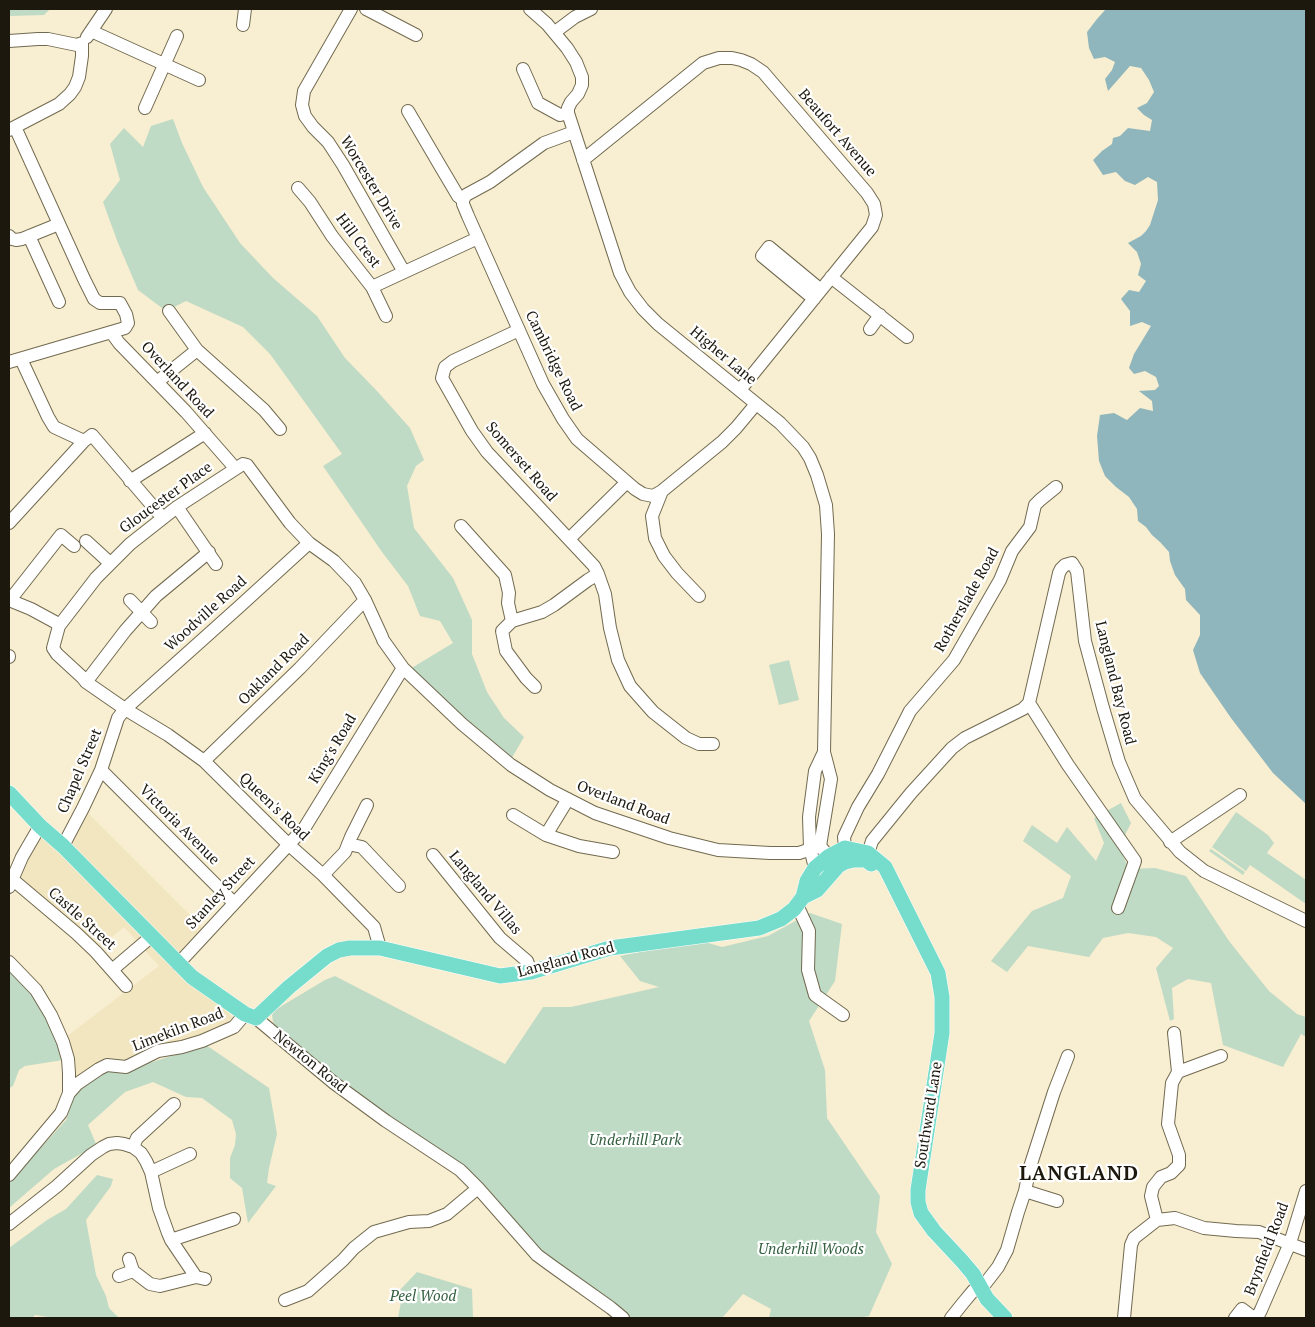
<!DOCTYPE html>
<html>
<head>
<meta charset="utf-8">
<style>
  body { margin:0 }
  #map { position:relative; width:1315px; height:1327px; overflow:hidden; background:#f8eed1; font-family:"PT Serif",serif }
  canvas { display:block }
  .frame { position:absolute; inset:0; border:10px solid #1c180e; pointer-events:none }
</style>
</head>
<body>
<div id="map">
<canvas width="1315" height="1327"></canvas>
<div class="frame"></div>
</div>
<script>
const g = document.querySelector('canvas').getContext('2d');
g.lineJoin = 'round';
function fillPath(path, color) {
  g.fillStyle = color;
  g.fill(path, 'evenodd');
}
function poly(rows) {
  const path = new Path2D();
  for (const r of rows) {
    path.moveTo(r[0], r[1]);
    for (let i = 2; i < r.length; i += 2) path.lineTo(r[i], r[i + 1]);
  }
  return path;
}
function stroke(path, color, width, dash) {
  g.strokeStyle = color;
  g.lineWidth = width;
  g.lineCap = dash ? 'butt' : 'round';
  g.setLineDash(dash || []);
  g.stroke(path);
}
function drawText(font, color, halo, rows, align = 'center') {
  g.font = font + ' "PT Serif",serif';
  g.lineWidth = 4.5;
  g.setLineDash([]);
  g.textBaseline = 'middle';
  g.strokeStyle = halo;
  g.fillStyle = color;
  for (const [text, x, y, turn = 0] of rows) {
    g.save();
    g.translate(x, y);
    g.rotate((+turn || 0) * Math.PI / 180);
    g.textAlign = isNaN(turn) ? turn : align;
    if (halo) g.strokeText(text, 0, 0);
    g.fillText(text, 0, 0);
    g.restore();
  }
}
const built = poly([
  [87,812,205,930,180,957,194,987,228,1012,232,1017,233,1020,228,1026,75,1079,66,1037,159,966,124,927,98,949,16,880,45,830,65,837]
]);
const green = poly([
  [9,9,50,9,44,15,9,16],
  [173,119,182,143,203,187,240,243,273,278,317,316,345,358,377,391,410,428,424,460,416,466,407,486,414,528,453,578,472,620,472,654,487,692,504,718,524,737,510,761,410,669,453,643,440,621,420,616,408,586,382,552,323,466,342,454,270,354,243,327,186,301,166,311,138,290,118,243,103,202,120,180,110,144,124,128,143,147,151,126],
  [789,660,799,700,779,705,769,665],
  [1121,803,1131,823,1119,847,1129,869,1155,868,1186,876,1229,941,1269,991,1297,1014,1306,1017,1306,1037,1301,1034,1283,1067,1223,1045,1211,983,1188,979,1172,988,1174,1019,1170,1021,1156,968,1173,948,1156,937,1128,933,1103,938,1089,957,1028,946,1007,972,991,961,1032,911,1063,898,1071,876,1023,841,1032,825,1057,843,1067,827,1096,861,1104,843,1094,818],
  [1236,812,1268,835,1274,843,1267,853,1306,880,1306,904,1250,865,1246,871,1212,847],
  [1211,849,1245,872,1243,875,1209,851],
  [810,913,842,924,835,981,809,1021,825,1070,827,1118,880,1196,876,1232,892,1264,869,1316,857,1318,769,1318,771,1309,743,1294,722,1318,631,1318,596,1291,554,1263,529,1239,505,1214,279,1031,273,1022,272,1015,275,1010,325,980,335,976,505,1064,543,1007,571,1007,659,987,640,981,620,956,698,940,722,947,768,936],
  [9,964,48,1015,63,1060,25,1066,19,1070,13,1086,9,1088],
  [206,1045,269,1088,277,1134,269,1168,267,1183,276,1186,248,1223,242,1188,230,1178,230,1158,235,1145,236,1134,232,1120,202,1098,186,1097,153,1082,125,1092,88,1125,96,1144,88,1150,54,1169,9,1208,9,1183,66,1120,77,1089,103,1073,140,1064,149,1063],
  [97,1175,113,1179,111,1186,86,1220,96,1275,106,1296,109,1308,119,1318,55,1318,35,1315,32,1318,9,1318,9,1248,47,1220,66,1209],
  [417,1272,472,1289,473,1318,398,1318,401,1302,399,1291]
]);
const water = poly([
  [1106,9,1306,9,1306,804,1273,773,1231,718,1200,673,1193,650,1200,635,1200,615,1186,600,1185,589,1175,575,1170,561,1169,552,1160,542,1152,535,1146,527,1138,521,1137,509,1129,497,1116,487,1105,476,1099,461,1097,436,1100,415,1114,413,1127,420,1140,408,1153,411,1152,401,1139,391,1155,390,1159,386,1156,377,1145,371,1134,374,1129,368,1134,354,1151,326,1142,322,1130,326,1130,311,1121,299,1129,290,1139,292,1146,281,1138,275,1141,264,1137,252,1128,243,1141,236,1146,231,1150,225,1158,200,1157,182,1148,177,1135,185,1125,181,1116,172,1103,175,1093,160,1102,151,1112,144,1113,138,1120,136,1128,128,1150,131,1152,120,1144,115,1137,108,1147,103,1154,92,1149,80,1141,68,1130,66,1108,91,1105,79,1112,70,1115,62,1105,57,1094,59,1089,48,1087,32,1097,19]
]);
const minor = poly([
  [351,9,304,91,302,105,305,116,313,127,328,142,343,165,404,272],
  [366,9,416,35],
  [530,9,547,24,567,48,576,62,582,77,582,85,578,94,571,102,568,108,568,113,620,273,630,292,643,309,658,324,780,423,803,447,810,458,817,475,826,505,828,534,824,752,831,779,820,846,834,863],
  [243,25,245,9],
  [91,31,199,80],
  [555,32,575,17,591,9],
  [87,37,106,9],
  [9,41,38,39,48,39,77,45,82,43],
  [523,69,538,103,560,115,568,113],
  [145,108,177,36],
  [408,111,442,169,458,196,463,200],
  [9,130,59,104,70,94,75,87,79,77,82,56,82,43],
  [574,132,544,143,490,182,466,195,463,200,463,204,468,216,543,384,563,419,577,439,635,489,643,494,653,496,662,491,722,442,736,428,756,404],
  [583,160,703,63,719,58,732,58,741,60,751,64,763,72,867,193,874,204,876,215,872,227,740,390],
  [298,188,310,202,332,236,372,287,386,316],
  [9,236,12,239,16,240,22,239,59,224],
  [29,236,59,302],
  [831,277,907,337],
  [372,287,478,238],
  [814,299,762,256,769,247,821,290],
  [169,311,197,350,264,410,280,429],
  [870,329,880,315],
  [519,330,453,361,445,367,442,378,472,431,487,452,594,566,598,574,605,594,610,628,618,660,630,686,653,712,686,738,699,744,713,744],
  [111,332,119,343,186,412,235,468],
  [21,359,48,417,54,427,84,441],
  [9,362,125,328,128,323,126,314,120,303,100,303,94,299,84,279,15,127],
  [157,382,197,350],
  [130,481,205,433],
  [662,491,652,516,655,538,664,556,677,573,699,596],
  [177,507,216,564],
  [9,523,84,441,92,435,162,517],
  [461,526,505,575,509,593,508,603,512,621],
  [569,539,627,482],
  [86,541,110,563],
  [9,600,31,609,55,622,59,626],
  [10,600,61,535,74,546],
  [130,600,151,622],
  [383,640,403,668,462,724,511,765,550,790,595,813,669,838,718,850,770,853,799,853,820,846],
  [9,657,9,656],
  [86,682,125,631,156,596,209,552],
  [535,687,526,678,506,651,502,631,512,621,542,612,554,605,588,580,598,574],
  [1029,703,1068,765,1135,861,1118,908],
  [824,752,815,771,809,817,810,848,815,868,826,880],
  [204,761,300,668,365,600],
  [101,770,234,903],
  [513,815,546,835,579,846,613,852],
  [546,835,568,799],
  [1170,842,1240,795],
  [348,844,362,847,399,886],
  [63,846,83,808,101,770,118,718,125,709,240,606,309,543],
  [433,855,500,938,527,961,531,972],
  [851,856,845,848,844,837,858,807,878,774,910,711,954,660,1000,580,1012,551,1030,527,1035,505,1040,500,1056,487],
  [866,860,872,841,911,793,952,748,965,738,1023,709,1029,703,1059,573,1061,569,1065,565,1072,563,1077,571,1085,641,1103,708,1119,762,1135,799,1180,852,1204,871,1306,921],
  [323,875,345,852,351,837,367,805],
  [12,879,76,933,96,952,126,986],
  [9,887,22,857,40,826],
  [797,905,809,931,808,970,815,995,843,1015],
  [380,948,374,927,323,875,288,844,204,761,168,735,125,709,86,682,82,677,57,654,53,648,59,626,96,578,130,544,177,507,243,464,247,465,290,523,309,543,334,561,355,583,365,600,382,637],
  [9,962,36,990,51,1015,63,1042,68,1059,69,1073,69,1093,61,1113,9,1175],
  [178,964,305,827,403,668],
  [112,970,152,936],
  [256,1018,334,1083,386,1121,460,1170,478,1188,537,1255,552,1266,611,1308,623,1318],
  [1178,1072,1221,1056],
  [69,1093,77,1084,99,1069,107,1065,126,1067,158,1051,182,1047,202,1041,234,1027,245,1014],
  [133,1147,137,1138,174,1104],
  [151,1172,190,1154],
  [1025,1191,1057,1201],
  [1157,1220,1151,1196,1153,1187,1161,1177,1171,1173,1179,1165,1179,1155,1168,1124,1172,1083,1178,1072,1174,1033],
  [9,1224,57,1186,91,1155,103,1147,109,1144,117,1143,124,1144,133,1147,141,1153,146,1161,151,1172,159,1208,168,1233,171,1240,196,1277],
  [171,1240,234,1219],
  [129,1259,133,1271,150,1284,160,1286,196,1277,205,1279],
  [119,1276,133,1271],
  [981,1289,998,1267,1007,1250,1018,1212,1025,1191,1030,1167,1054,1092,1068,1056],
  [285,1300,308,1291,343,1260,354,1248,374,1232,409,1222,429,1221,447,1214,478,1188],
  [951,1318,963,1303,973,1291,979,1286],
  [1124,1318,1131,1245,1134,1238,1157,1220,1175,1218,1204,1228,1236,1231,1259,1232,1306,1250],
  [1235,1318,1242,1309,1254,1318],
  [1257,1318,1261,1310,1290,1243,1306,1191]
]);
const major = poly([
  [9,793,40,826,63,846,192,977,245,1014,256,1018,289,987,327,956,339,950,350,948,380,948,500,976,531,972,610,948,759,928,781,919,794,909,803,897,807,881,815,868,828,857,845,848,868,853,885,867,938,973,942,997,942,1033,918,1190,918,1202,921,1213,934,1231,962,1261,973,1274,987,1299,1005,1318],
  [803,897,817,890,838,866,845,862,854,860,866,860,871,864]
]);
const streetNames = [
  ["Beaufort Avenue",837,133,49],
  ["Worcester Drive",371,183,59],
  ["Hill Crest",358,241,53],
  ["Higher Lane",723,356,40],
  ["Cambridge Road",553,361,64],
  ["Overland Road",177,380,47],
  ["Somerset Road",521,462,49],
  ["Gloucester Place",166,498,-36],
  ["Rotherslade Road",967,600,-61],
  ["Woodville Road",206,614,-42],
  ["Oakland Road",274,670,-45],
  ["Langland Bay Road",1115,683,76],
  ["King's Road",333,749,-59],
  ["Chapel Street",80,771,-67],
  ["Overland Road",623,803,21],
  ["Queen's Road",274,807,44],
  ["Victoria Avenue",179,825,45],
  ["Stanley Street",221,893,-47],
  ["Langland Villas",485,893,50],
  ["Castle Street",82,919,42],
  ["Langland Road",566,960,-15],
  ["Limekiln Road",178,1030,-21],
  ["Newton Road",310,1062,39],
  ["Southward Lane",929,1115,-81],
  ["Brynfield Road",1267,1249,-69]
];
const parkNames = [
  ["Underhill Park",635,1141],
  ["Underhill Woods",811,1250],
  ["Peel Wood",423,1297]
];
const districtNames = [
  ["LANGLAND",1079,1174]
];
fillPath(built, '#f2e6c1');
fillPath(green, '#bfdbc5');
fillPath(water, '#8fb6bc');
stroke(minor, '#726a50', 14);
stroke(major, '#fff', 16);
stroke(minor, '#fff', 12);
stroke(major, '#76dccc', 15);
drawText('15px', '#1c180e', '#fff', streetNames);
drawText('italic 15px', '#346040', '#fff', parkNames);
g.letterSpacing = '1px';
drawText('bold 20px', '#1c180e', '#fff', districtNames);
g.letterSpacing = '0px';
</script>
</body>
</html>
